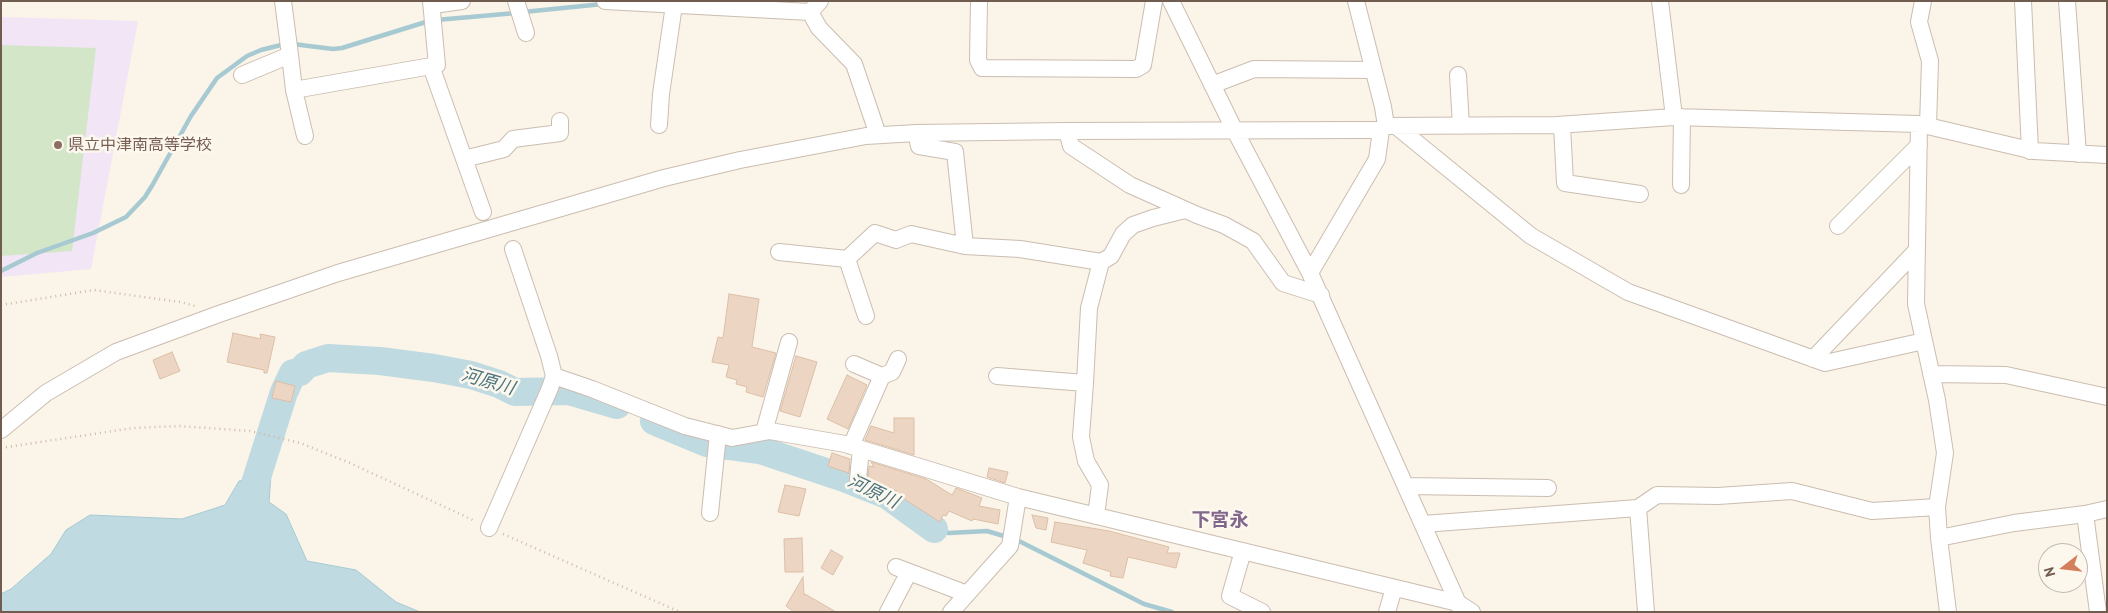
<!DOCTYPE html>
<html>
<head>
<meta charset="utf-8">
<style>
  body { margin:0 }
  #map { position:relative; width:2108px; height:613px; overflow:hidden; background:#faf4e9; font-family:"PT Sans",sans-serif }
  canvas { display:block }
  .frame { position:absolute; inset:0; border:2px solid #715d4f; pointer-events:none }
  .north { position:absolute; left:2038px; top:543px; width:50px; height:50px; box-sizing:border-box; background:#fdf8ee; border:1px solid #c5baae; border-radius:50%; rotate:254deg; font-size:14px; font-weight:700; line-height:20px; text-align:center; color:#715d4f }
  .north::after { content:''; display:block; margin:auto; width:18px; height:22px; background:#d57e5c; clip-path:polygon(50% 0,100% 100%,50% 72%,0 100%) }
</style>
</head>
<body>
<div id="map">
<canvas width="2108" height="613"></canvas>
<div class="frame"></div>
<div class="north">N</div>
</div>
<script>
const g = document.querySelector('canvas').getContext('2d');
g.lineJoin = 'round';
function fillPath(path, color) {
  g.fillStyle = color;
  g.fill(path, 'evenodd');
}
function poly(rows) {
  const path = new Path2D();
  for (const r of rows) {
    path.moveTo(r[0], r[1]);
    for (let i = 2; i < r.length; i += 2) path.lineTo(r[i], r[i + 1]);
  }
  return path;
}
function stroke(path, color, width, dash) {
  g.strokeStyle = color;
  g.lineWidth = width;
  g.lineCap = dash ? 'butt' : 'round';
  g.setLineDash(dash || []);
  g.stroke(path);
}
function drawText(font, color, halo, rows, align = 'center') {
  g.font = font + ' "PT Sans","Noto Sans JP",sans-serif';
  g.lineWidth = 5;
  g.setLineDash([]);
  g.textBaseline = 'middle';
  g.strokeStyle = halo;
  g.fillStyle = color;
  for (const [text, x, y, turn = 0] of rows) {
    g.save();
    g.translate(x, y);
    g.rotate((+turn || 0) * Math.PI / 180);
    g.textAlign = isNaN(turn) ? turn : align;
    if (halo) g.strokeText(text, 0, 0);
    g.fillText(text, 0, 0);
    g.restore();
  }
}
const education = poly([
  [1,17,138,21,91,269,1,277]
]);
const green = poly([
  [1,45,96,48,72,251,1,256]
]);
const water = poly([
  [271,475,269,502,286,514,307,561,356,570,396,602,420,612,1,612,1,594,11,589,51,554,66,530,90,515,182,519,225,505,239,481,271,475]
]);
const stream = poly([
  [523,12,603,4],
  [436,20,516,13],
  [293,44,333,49,342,48,429,21],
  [1,271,37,253,93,233,126,217,145,197,153,184,191,116,217,78,247,56,261,50,285,44],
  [934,529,949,533,987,531,1007,537],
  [1015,539,1144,604,1172,612]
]);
const river = poly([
  [654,421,707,443,760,450,844,478,887,495,934,529],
  [249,513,252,493,284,392,293,373,300,372,306,365,328,358,380,361,434,368,471,375,499,384,515,392,569,391,617,405]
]);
const building = poly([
  [729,294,759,299,752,347,776,353,763,397,746,392,747,387,736,384,737,380,726,377,729,365,712,362,718,337,723,338,729,294],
  [233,333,261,339,260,334,275,337,267,373,264,373,264,370,227,362,233,333],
  [172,352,180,371,160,379,153,360,172,352],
  [796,356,817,362,800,417,780,411,796,356],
  [847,375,867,385,848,429,827,419,847,375],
  [276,381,295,386,291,402,272,398,276,381],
  [894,418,914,418,914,455,865,440,871,426,894,433,894,418],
  [832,453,850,459,849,473,828,466,832,453],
  [871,462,926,479,952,495,956,488,982,498,979,506,1000,510,998,524,973,519,972,521,949,511,946,516,943,515,940,522,895,493,897,491,868,478,869,466,874,467,871,462],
  [989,468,1008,472,1005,483,987,477,989,468],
  [785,485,806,489,799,516,778,512,785,485],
  [1032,515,1048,518,1046,530,1036,528,1032,515],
  [1055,522,1109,531,1169,547,1167,553,1180,553,1176,568,1128,557,1123,578,1110,576,1111,572,1083,563,1087,550,1051,542,1055,522],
  [802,538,803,572,785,572,784,539,802,538],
  [831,550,843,557,833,575,821,568,831,550],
  [803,577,804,595,805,594,836,612,794,612,786,606,803,577]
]);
const path = poly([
  [1,305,94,290,180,302,195,306],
  [1,448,133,428,179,426,250,431,300,443,350,463,475,521],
  [503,534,680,612]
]);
const minor = poly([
  [516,1,526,33],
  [605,1,810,12,820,1],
  [979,1,978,60,982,68,1136,69,1143,65,1154,1],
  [1171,1,1234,129,1310,273,1461,610],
  [1356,1,1383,107,1386,126],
  [1660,1,1674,117],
  [1923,1,1919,22,1930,61,1928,126],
  [2023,1,2030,151],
  [2067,1,2078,154],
  [433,5,462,1],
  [810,12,819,28,854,64,878,135],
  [290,55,294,90,305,136],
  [431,66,483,212],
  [242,75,290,55,283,1],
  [1458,75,1461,126],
  [1212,85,1254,69,1373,70],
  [294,90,437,65,431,1],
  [1919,124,1916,304,1937,400,1945,453,1937,507,1939,538,2014,523,2085,514,2107,509],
  [659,125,661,94,674,5],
  [1562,125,1565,183,1640,194],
  [1396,126,1531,236,1628,292,1825,363,1924,341],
  [1067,131,1071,146,1130,185,1197,215,1224,225,1253,241,1283,283,1321,295],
  [916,133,919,146,955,152,965,246,1020,249,1101,262,1089,308,1085,383],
  [464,159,504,149,513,139,560,133,560,121],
  [1681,185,1682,117],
  [1838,226,1919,145],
  [779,252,847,259,875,233,896,240,911,234,965,246],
  [847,259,866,316],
  [1101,262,1111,256,1123,234,1133,225,1153,218,1185,210],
  [1310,273,1377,159,1381,130],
  [1813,359,1917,250],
  [854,364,882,376],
  [1931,374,2006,375,2107,397],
  [554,376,592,389,685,426,732,438,770,431,845,444,1018,497,1458,603,1472,612],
  [997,376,1085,383,1081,437,1086,461,1100,485,1096,516],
  [1,430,46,393,116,352,219,314,338,273,664,178,740,160,866,136,916,133,1067,131,1361,130,1381,130,1386,126,1557,125,1674,117,1919,124,2034,151,2107,155],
  [764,432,789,342],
  [851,446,882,376,892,372,898,359],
  [858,479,861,449],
  [1406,486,1548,488],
  [1638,508,1657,495,1718,496,1792,491,1872,511,1937,507],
  [710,513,718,434],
  [2085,514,2098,612],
  [1423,524,1638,508,1646,612],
  [489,528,550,388,554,376,549,356,513,249],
  [1939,538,1948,612],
  [1243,551,1230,596,1262,612],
  [896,567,967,594],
  [888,612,909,572],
  [951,612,1010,546,1018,497],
  [1387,612,1394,588]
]);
const markers = [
  [58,145,5,"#8d6e63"]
];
const educationNames = [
  ["県立中津南高等学校",68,145]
];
const waterNames = [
  ["河原川",488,382,16],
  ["河原川",873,492,26]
];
const quarterNames = [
  ["下宮永",1220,521]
];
fillPath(education, '#f1e5f6');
fillPath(green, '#d3e6c8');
fillPath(water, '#bfdae1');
stroke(water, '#a7c9d2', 1);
stroke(stream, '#a7c9d2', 4.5);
stroke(river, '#bfdae1', 28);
fillPath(building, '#ecd6c3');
stroke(building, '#ddbea6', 1);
stroke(minor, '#cbbdb0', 18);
stroke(path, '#d1b9a6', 2.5, [1, 4]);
stroke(minor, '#fff', 16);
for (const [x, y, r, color] of markers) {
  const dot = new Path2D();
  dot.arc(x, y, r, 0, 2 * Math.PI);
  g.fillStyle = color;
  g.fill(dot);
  stroke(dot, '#fdf8ee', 2);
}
drawText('16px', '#785e54', '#fdf8ee', educationNames, 'left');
drawText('italic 18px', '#4c7581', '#fdf8ee', waterNames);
drawText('bold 19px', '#82678d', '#fdf8ee', quarterNames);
</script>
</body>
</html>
